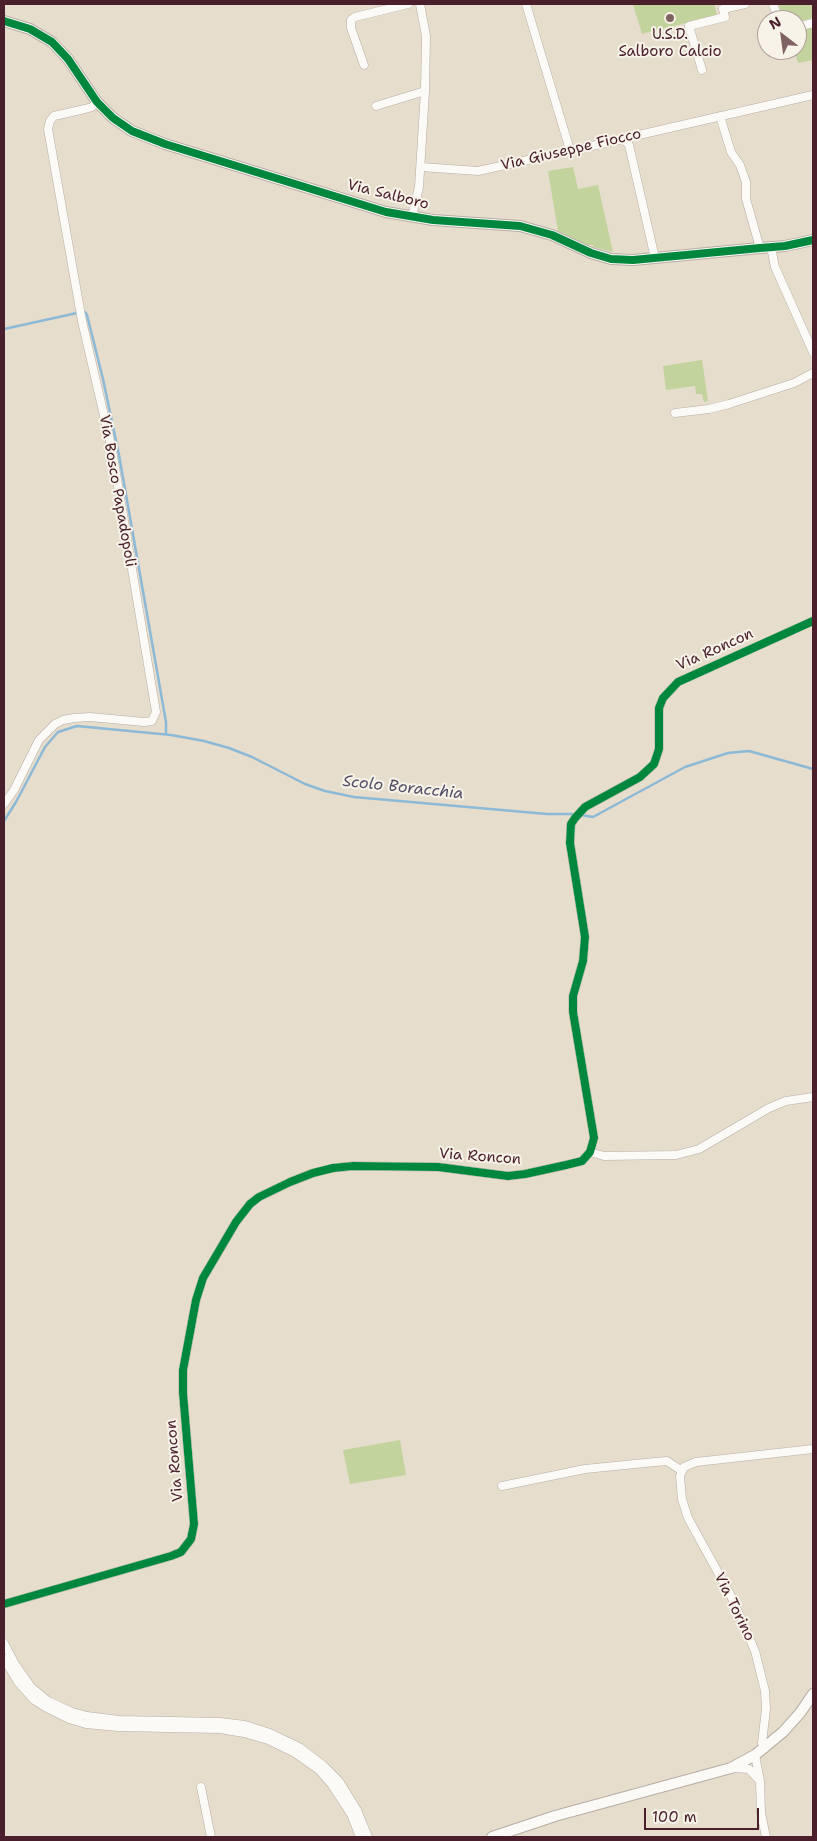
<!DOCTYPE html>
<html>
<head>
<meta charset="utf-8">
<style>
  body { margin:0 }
  #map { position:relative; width:817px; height:1841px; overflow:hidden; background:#e6ddcc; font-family:"Shantell Sans",sans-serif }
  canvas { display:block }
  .frame { position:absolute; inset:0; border:5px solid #4a1f2b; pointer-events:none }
  .north { position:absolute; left:757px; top:10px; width:50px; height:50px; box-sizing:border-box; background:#f7f3e8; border:1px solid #b29e9c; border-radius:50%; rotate:330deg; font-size:14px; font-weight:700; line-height:20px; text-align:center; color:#4a1f2b }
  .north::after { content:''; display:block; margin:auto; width:18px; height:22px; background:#816263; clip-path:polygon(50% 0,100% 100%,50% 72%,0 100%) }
  .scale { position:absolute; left:644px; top:1808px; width:115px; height:22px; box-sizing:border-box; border:2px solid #4a1f2b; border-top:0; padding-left:6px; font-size:15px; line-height:18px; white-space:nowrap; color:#4a1f2b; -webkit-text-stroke:4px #f7f3e8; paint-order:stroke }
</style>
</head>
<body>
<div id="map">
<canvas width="817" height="1841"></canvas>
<div class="frame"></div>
<div class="north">N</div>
<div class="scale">100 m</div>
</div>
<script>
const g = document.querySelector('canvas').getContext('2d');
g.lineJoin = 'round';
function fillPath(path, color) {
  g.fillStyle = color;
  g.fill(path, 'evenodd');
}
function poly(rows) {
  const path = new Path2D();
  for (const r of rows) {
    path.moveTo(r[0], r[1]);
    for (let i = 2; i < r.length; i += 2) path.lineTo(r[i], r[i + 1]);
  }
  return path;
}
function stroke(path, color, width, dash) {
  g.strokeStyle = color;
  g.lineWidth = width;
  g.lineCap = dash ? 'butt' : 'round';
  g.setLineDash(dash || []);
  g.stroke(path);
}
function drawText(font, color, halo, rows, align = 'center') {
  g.font = font + ' "Shantell Sans",sans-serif';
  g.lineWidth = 4;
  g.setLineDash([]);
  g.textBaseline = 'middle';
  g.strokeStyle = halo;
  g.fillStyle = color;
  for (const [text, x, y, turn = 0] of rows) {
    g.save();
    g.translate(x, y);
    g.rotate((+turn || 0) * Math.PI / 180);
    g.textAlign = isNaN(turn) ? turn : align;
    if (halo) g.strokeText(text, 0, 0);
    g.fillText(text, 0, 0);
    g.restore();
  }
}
const green = poly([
  [633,4,714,4,717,15,642,34],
  [779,4,813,4,813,18,797,22,797,20,786,20,782,16],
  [813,27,813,60,798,63,794,50,797,50,797,31],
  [573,167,578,189,598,185,613,252,593,247,593,245,588,245,558,231,548,171],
  [702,360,708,401,704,402,702,394,696,394,695,386,666,390,663,366],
  [400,1440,406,1475,350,1484,343,1450]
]);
const stream = poly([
  [85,312,87,315,103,379,119,455,166,722,166,734],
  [4,329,77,313],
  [581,815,593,817,685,767,728,753,749,751,813,769],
  [4,821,16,802,45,747,58,732,77,726,171,735,204,741,229,748,252,757,305,784,325,791,354,797,547,814,575,814]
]);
const minor = poly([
  [526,4,570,150],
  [773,4,779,20],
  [797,27,813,23],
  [364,65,351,28,351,20,355,17,408,4],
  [702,70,689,26,725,17,723,9,745,4],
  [376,106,425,91],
  [720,116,731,152,740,165,746,182,746,199,760,248],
  [625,141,629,145,655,258],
  [421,167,478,171,619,140,625,141,630,137,813,95],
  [412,217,419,187,425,91,426,36,420,4],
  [771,247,775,267,813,352],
  [675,413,709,409,729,404,794,383,813,373],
  [4,804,14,790,39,740,55,724,63,720,74,718,90,717,144,722,152,721,156,712,112,450,82,321,48,129,50,121,54,116,85,109,92,107,97,102],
  [590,1152,604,1156,676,1155,699,1149,769,1108,786,1101,813,1097],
  [502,1486,585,1469,655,1462,667,1461,682,1471],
  [4,1604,171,1556,181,1552,191,1539,194,1524,183,1393,183,1370,196,1300,203,1278,236,1222,250,1204,259,1197,290,1182,313,1173,333,1168,353,1166,438,1167,508,1176,525,1174,566,1165,582,1161,590,1152,594,1138,573,1012,573,996,583,961,585,937,570,843,571,824,575,818,585,807,640,777,654,764,659,749,659,708,663,698,678,682,813,621],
  [4,1643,15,1664,31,1687,48,1701,72,1712,87,1716,119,1720,220,1722,245,1725,270,1733,299,1747,324,1766,339,1781,357,1810,368,1837],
  [4,1659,18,1682,34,1700,45,1707,69,1719,86,1724,118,1727,220,1729,244,1733,268,1740,295,1753,319,1770,332,1785,351,1814,360,1837],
  [765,1748,762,1743,766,1709,765,1691,755,1651,731,1596,688,1518,682,1499,680,1476,684,1467,696,1462,813,1449],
  [755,1755,760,1781,761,1813,766,1837],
  [733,1768,749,1769,759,1780],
  [201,1787,211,1837]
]);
const tertiary = poly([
  [4,21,30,29,52,42,68,59,97,102,113,118,132,131,165,144,386,212,433,220,520,226,552,235,591,253,611,259,633,260,760,248,785,246,813,240],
  [492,1837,555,1816,731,1768,755,1755,783,1732,800,1713,813,1694]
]);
const cycleway = poly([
  [4,21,30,29,52,42,68,59,97,102,113,118,132,131,165,144,386,212,433,220,520,226,552,235,591,253,611,259,633,260,760,248,785,246,813,240],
  [4,1604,171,1556,181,1552,191,1539,194,1524,183,1393,183,1370,196,1300,203,1278,236,1222,250,1204,259,1197,290,1182,313,1173,333,1168,353,1166,438,1167,508,1176,525,1174,566,1165,582,1161,590,1152,594,1138,573,1012,573,996,583,961,585,937,570,843,571,824,575,818,585,807,640,777,654,764,659,749,659,708,663,698,678,682,813,621]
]);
const markers = [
  [670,18,5,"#816263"]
];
const poiNames = [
  ["U.S.D.",670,35],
  ["Salboro Calcio",670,52]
];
const streetNames = [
  ["Via Giuseppe Fiocco",571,150,-13],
  ["Via Salboro",388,195,14],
  ["Via Bosco Papadopoli",117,491,80],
  ["Via Roncon",715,650,-24],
  ["Via Roncon",480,1157,4],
  ["Via Roncon",175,1461,-95],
  ["Via Torino",734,1607,64]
];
const waterNames = [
  ["Scolo Boracchia",403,788,6]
];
fillPath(green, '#c2d39d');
stroke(stream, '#8cb9d6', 2.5);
stroke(minor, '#b7ada4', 9);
stroke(tertiary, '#b7ada4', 12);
stroke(minor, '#fbfaf7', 8);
stroke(tertiary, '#fbfaf7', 10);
stroke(cycleway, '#00873e', 8);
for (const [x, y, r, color] of markers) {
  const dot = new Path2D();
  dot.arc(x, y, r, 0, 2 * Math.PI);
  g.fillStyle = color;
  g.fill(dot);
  stroke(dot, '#f7f3e8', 2);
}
drawText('15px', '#4a1f2b', '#f7f3e8', poiNames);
drawText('15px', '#4a1f2b', '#f7f3e8', streetNames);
drawText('italic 16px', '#534f68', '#f7f3e8', waterNames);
</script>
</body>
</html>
